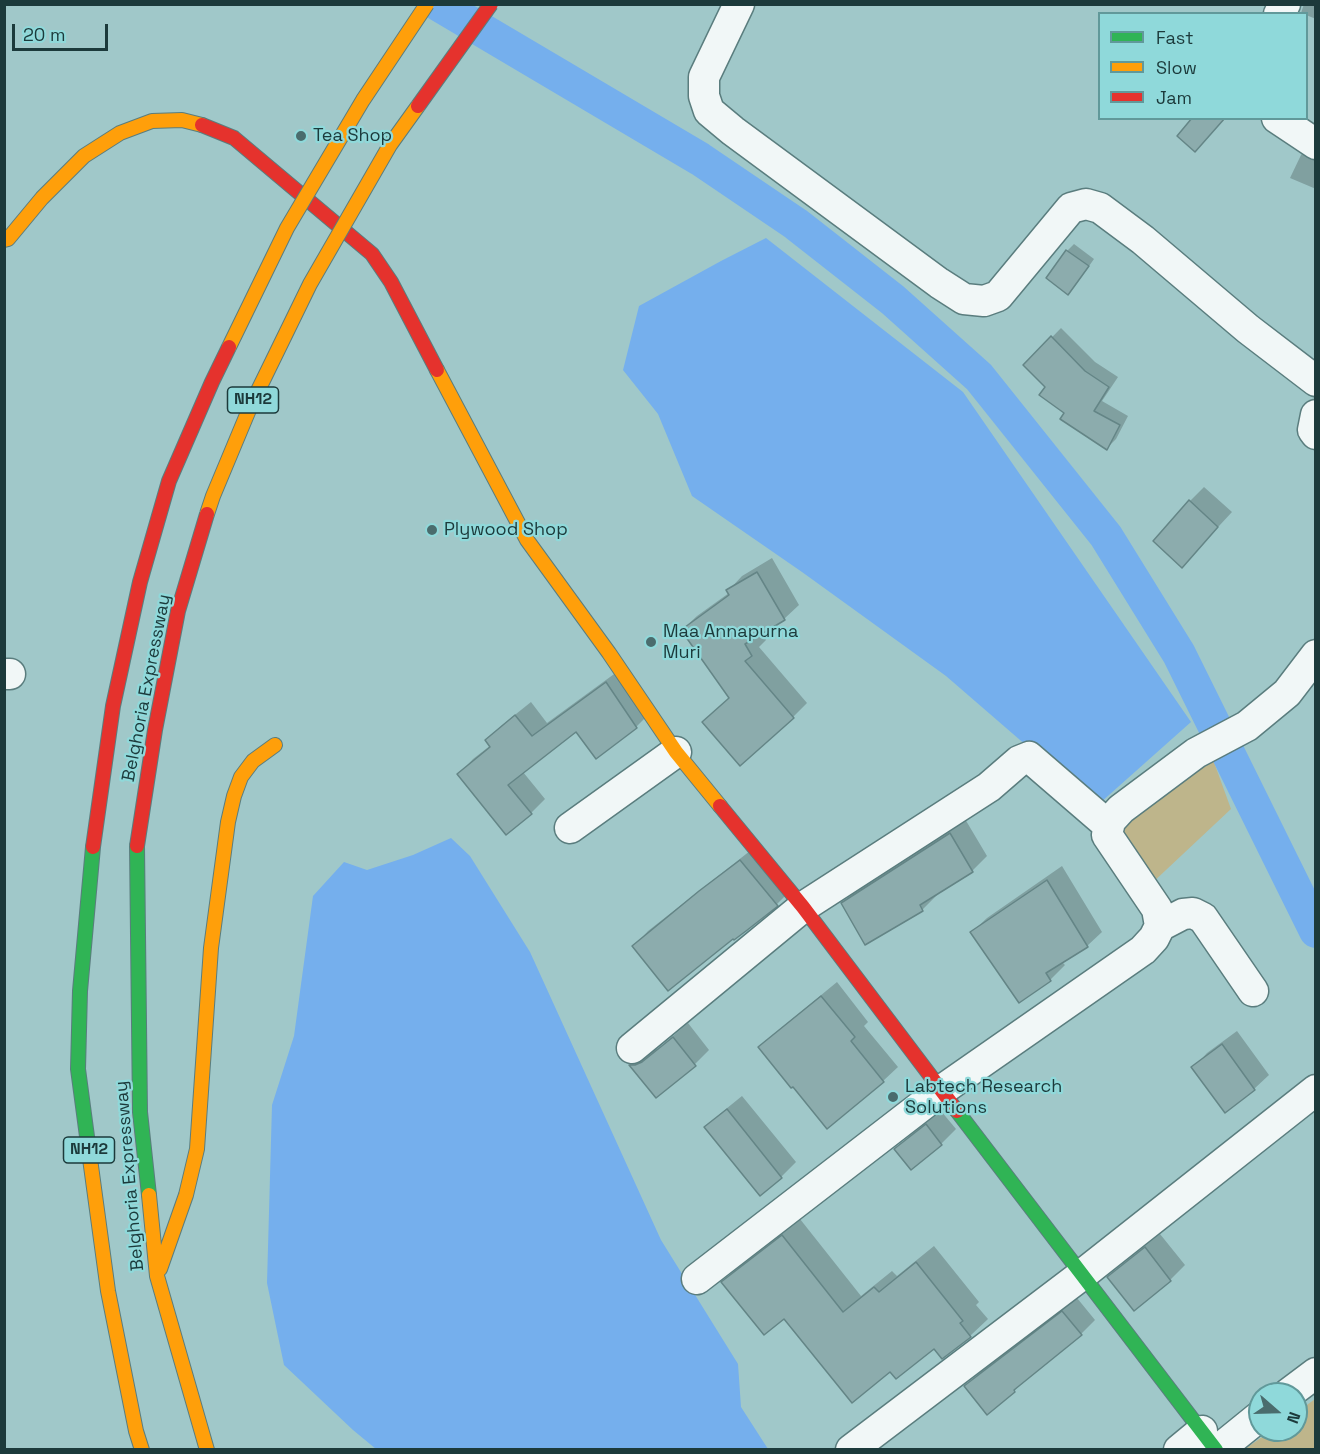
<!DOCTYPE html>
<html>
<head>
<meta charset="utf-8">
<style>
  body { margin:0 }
  #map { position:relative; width:1320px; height:1454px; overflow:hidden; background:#a0c8c9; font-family:"Space Grotesk",sans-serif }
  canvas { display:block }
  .frame { position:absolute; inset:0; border:6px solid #1c3a3b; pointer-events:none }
  .legend { position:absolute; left:1098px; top:12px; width:210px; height:108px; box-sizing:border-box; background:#8fd9da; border:2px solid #61999a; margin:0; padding:8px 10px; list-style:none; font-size:18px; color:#1c3a3b }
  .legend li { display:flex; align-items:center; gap:12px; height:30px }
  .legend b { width:30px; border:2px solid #61999a }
  .north { position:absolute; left:1248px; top:1382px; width:60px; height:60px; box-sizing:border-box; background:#8fd9da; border:2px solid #61999a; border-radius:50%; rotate:110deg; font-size:16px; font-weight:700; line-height:24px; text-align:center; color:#1c3a3b }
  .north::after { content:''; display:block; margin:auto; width:21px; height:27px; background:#4a6c6d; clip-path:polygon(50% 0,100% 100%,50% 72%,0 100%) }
  .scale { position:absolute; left:12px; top:24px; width:96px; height:27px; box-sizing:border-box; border:3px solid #1c3a3b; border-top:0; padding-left:8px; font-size:18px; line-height:21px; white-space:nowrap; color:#1c3a3b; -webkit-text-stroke:4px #8fd9da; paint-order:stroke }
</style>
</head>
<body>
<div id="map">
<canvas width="1320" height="1454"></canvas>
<div class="frame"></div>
<ul class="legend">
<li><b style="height:8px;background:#30b455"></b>Fast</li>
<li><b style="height:8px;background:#ff9f0a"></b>Slow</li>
<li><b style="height:8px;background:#e5322d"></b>Jam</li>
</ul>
<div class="north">N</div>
<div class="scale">20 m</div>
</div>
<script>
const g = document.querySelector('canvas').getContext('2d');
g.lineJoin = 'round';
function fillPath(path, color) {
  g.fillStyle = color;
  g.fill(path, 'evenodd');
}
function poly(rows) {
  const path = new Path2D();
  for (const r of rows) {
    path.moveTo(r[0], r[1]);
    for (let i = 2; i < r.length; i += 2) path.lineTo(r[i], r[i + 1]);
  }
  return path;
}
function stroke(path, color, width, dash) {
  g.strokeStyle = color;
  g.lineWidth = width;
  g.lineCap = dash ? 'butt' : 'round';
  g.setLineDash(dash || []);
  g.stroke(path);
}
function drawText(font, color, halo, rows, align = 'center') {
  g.font = font + ' "Space Grotesk",sans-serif';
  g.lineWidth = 4.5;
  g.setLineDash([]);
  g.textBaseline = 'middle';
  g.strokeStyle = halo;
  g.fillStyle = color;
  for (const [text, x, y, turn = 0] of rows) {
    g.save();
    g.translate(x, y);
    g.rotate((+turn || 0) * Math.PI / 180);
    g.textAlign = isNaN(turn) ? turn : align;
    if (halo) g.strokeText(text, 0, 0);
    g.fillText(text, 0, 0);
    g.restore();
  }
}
const green = poly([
  [1211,754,1231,809,1150,885,1120,831],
  [1315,1399,1315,1449,1245,1449,1272,1430,1296,1430,1296,1413]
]);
const water = poly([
  [766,238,963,392,1191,722,1100,803,1020,740,946,676,802,572,692,496,658,414,623,370,639,306,721,261],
  [451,838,470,856,530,952,661,1240,738,1364,741,1407,768,1449,376,1449,353,1430,284,1365,267,1283,272,1105,294,1036,313,896,344,862,367,870,413,855]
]);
const shadow = poly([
  [1304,4,1316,4,1316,19,1306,15,1306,14,1301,13],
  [1307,148,1316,153,1316,189,1290,178,1301,155],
  [1074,244,1094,259,1075,286,1068,293,1067,251],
  [1061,328,1095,362,1118,377,1102,401,1128,416,1116,439,1107,448,1066,413,1047,387,1025,365],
  [1204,487,1232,512,1182,566,1190,501],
  [772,558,799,605,784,619,761,633,766,640,759,647,807,703,793,717,704,722,730,697,682,630,697,616,729,593,728,591,742,576],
  [621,669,651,712,636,727,576,729,523,772,545,799,531,813,459,774,473,759,491,745,487,740,501,726,531,702,547,723],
  [965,819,987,856,972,871,936,893,937,895,922,910,866,943,842,904,857,889],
  [755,847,791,890,777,904,634,946,648,931],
  [1062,866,1102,932,1087,946,1062,962,1065,965,1050,980,1019,1001,972,932,987,918],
  [837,982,868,1022,864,1026,898,1067,883,1081,793,1084,760,1047,775,1033],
  [688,1023,709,1050,695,1064,656,1096,631,1065,645,1051,651,1051,659,1048],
  [1237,1031,1269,1075,1254,1089,1225,1111,1193,1068,1207,1053],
  [742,1096,796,1162,781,1177,760,1194,706,1127,721,1113],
  [941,1111,956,1129,941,1144,911,1168,896,1149,910,1135],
  [800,1219,861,1296,892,1271,897,1276,934,1246,979,1302,976,1305,988,1319,970,1336,942,1357,934,1347,890,1370,784,1317,723,1282,740,1265],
  [1160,1234,1185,1265,1170,1280,1134,1309,1109,1277,1124,1263],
  [1077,1298,1095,1320,1081,1334,1026,1379,1014,1391,966,1386,980,1372]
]);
const canal = poly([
  [438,4,700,159,796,224,893,300,979,377,1106,536,1179,654,1316,931]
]);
const building = poly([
  [1192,118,1225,118,1195,152,1177,136,1192,118],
  [1066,250,1089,266,1068,295,1046,278,1066,250],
  [1051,336,1085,371,1109,387,1094,411,1120,425,1107,450,1060,419,1064,413,1039,395,1045,387,1023,365,1051,336],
  [1189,500,1218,527,1182,568,1153,541,1189,500],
  [757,572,785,620,745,644,752,656,745,661,794,718,740,766,702,722,729,698,681,630,729,595,726,590,757,572],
  [606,682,637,728,596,759,576,732,508,785,532,814,506,835,457,774,490,747,485,740,515,715,532,736,606,682],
  [950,833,973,872,920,905,923,911,865,945,841,903,950,833],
  [740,860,778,906,746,931,734,940,733,939,668,991,632,946,699,891,740,860],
  [1047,880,1088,947,1046,973,1051,981,1019,1003,970,932,1047,880],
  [821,996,855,1037,851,1041,884,1082,827,1129,793,1087,791,1088,758,1047,821,996],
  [673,1037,696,1066,656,1098,629,1065,635,1065,642,1062,673,1037],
  [1222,1044,1255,1090,1225,1113,1191,1067,1222,1044],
  [727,1109,782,1178,760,1196,704,1127,727,1109],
  [926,1124,942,1145,911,1170,894,1149,926,1124],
  [782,1235,843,1312,874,1287,879,1292,916,1262,963,1321,960,1323,971,1337,942,1359,934,1349,896,1379,890,1372,852,1403,784,1319,764,1335,721,1282,782,1235],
  [1145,1247,1171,1281,1134,1311,1107,1277,1145,1247],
  [1062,1311,1082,1335,1014,1390,1015,1392,987,1415,964,1386,1062,1311]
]);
const street = poly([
  [739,4,704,77,704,96,709,111,733,131,939,283,964,299,984,301,998,296,1071,208,1086,204,1100,208,1143,240,1248,329,1316,381],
  [1279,14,1285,4],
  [1277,118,1316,144],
  [1316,415,1313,430,1316,434],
  [4,674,10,674],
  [570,828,676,752],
  [1160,926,1183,914,1193,913,1203,918,1253,991],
  [632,1048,803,907,989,787,1019,761,1029,757,1109,826],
  [697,1279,942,1090,1143,950,1154,938,1160,926,1157,909,1107,835,1110,821,1121,809,1196,753,1247,726,1287,693,1316,655],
  [1288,1394,1316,1373],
  [851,1450,1083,1274,1316,1090],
  [1179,1450,1202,1431],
  [1218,1450,1260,1416]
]);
const fast = poly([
  [137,846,140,1112,149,1195],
  [957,1111,1216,1450],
  [88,1144,78,1069,80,991,93,847]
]);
const slow = poly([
  [4,240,8,239,42,198,84,156,120,133,152,121,182,120,202,125],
  [437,370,527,540,609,653,676,752,720,806],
  [88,1144,108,1291,136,1431,142,1450],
  [149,1195,157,1276,207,1450],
  [160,1269,186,1195,197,1149,211,948,228,822,234,796,241,777,253,761,275,745]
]);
const jam = poly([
  [202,125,234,138,372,254,391,282,437,370],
  [720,806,803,907,957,1111]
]);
const slowBridge = poly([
  [229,347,287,228,363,100,427,4],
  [207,514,213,496,251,405,310,284,390,145,418,106]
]);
const jamBridge = poly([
  [418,106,491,4],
  [137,846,155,730,178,611,207,514],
  [93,847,113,706,140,582,169,481,212,382,229,347]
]);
const markers = [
  [301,136,6,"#4a6c6d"],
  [432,530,6,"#4a6c6d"],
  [651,642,6,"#4a6c6d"],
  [893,1097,6,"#4a6c6d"]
];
const shields = [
  [253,400,51],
  [89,1150,51]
];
const shieldNames = [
  ["NH12",253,400],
  ["NH12",89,1150]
];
const poiNames = [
  ["Tea Shop",313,136],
  ["Plywood Shop",444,530],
  ["Maa Annapurna",663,632],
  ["Muri",663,653],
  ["Labtech Research",905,1087],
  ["Solutions",905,1108]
];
const streetNames = [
  ["Belghoria Expressway",147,688,-79],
  ["Belghoria Expressway",130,1176,-95]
];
fillPath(green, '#beb58b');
fillPath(water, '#75afed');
fillPath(shadow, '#0003');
stroke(canal, '#75afed', 34);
fillPath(building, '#8cacad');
stroke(building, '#648586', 1.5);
stroke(street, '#5a7d7e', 33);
stroke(fast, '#5a7d7e', 16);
stroke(slow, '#5a7d7e', 16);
stroke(jam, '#5a7d7e', 16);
stroke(street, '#f1f7f7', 30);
stroke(fast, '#30b455', 14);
stroke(slow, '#ff9f0a', 14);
stroke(jam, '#e5322d', 14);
stroke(slowBridge, '#5a7d7e', 16, []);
stroke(jamBridge, '#5a7d7e', 16, []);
stroke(slowBridge, '#ff9f0a', 14);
stroke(jamBridge, '#e5322d', 14);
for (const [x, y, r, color] of markers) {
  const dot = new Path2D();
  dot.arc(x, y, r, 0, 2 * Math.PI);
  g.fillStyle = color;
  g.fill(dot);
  stroke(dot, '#8fd9da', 2);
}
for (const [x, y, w] of shields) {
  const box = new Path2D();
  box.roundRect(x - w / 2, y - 13, w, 26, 4.5);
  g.fillStyle = '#8fd9da';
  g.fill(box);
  stroke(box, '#1c3a3b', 1.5);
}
drawText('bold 16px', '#1c3a3b', null, shieldNames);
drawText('18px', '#1c3a3b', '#8fd9da', poiNames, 'left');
drawText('18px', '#1c3a3b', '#8fd9da', streetNames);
</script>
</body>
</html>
